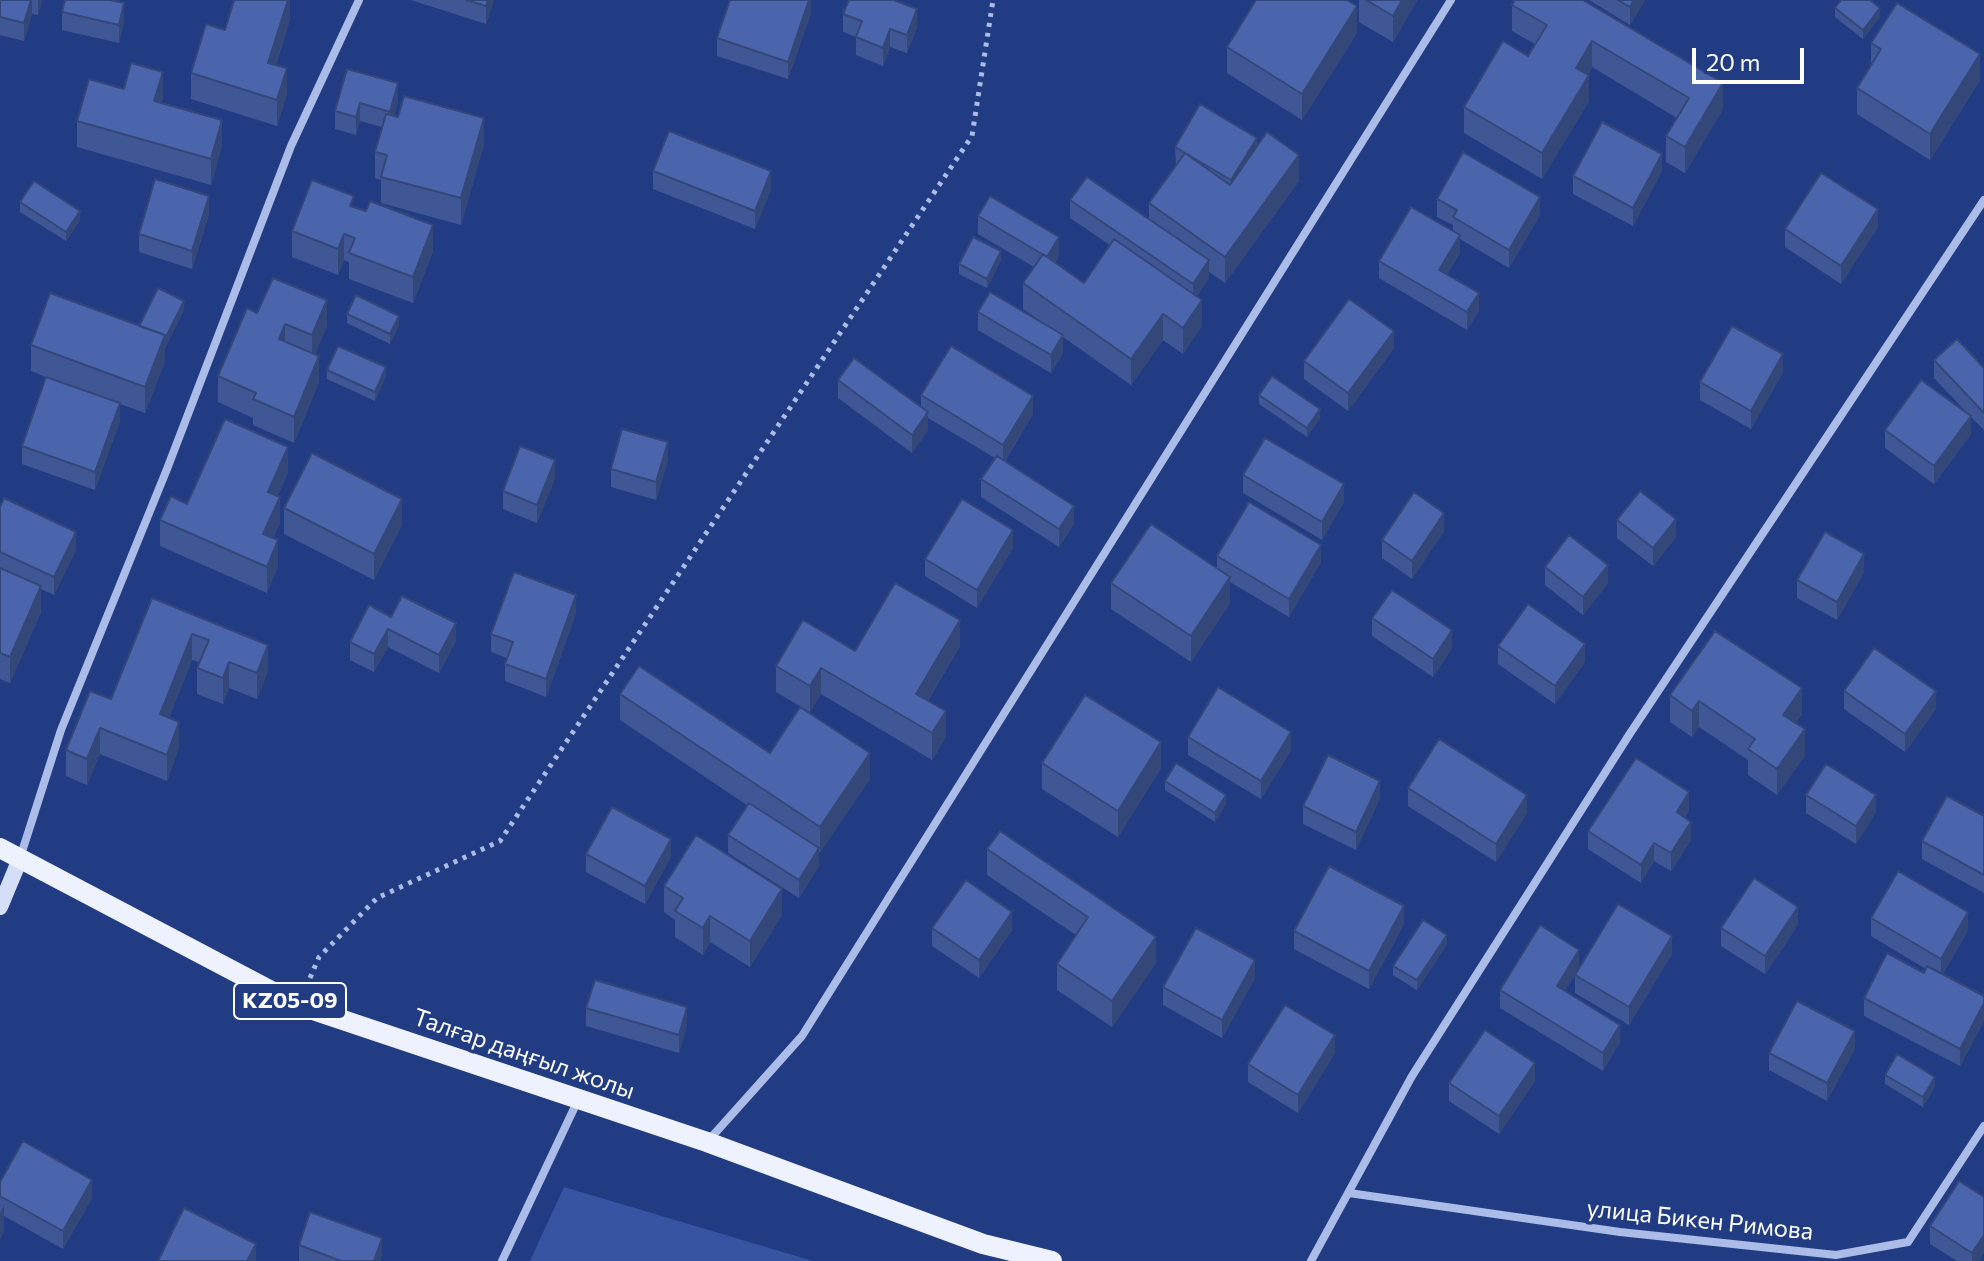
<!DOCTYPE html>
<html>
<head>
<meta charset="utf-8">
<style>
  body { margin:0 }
  #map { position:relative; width:1984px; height:1261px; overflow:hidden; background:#223c84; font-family:Commissioner,sans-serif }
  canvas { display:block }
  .scale { position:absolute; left:1692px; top:48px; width:112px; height:36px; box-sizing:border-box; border:4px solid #fff; border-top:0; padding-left:10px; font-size:24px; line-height:28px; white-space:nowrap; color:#fff; -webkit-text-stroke:6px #223c84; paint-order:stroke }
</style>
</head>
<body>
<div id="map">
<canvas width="1984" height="1261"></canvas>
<div class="scale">20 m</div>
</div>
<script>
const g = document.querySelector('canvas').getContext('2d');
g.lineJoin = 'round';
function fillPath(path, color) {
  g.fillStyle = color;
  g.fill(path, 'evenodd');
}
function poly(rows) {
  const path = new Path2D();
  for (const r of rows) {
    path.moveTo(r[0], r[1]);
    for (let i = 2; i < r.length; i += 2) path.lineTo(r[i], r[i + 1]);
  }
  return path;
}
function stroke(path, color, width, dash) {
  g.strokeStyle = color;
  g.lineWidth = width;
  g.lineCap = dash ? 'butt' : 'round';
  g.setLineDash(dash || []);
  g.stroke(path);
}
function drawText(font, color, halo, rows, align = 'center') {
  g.font = font + ' Commissioner,sans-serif';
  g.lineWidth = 7;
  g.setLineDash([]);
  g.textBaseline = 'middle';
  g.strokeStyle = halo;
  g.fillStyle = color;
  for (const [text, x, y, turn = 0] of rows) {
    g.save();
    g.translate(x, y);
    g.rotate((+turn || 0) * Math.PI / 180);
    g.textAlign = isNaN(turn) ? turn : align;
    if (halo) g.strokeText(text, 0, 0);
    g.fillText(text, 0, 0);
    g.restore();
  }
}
const green = poly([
  [564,1187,813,1261,530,1261]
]);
const path = poly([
  [310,978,319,957,377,898,500,841,972,136,993,0]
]);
const street = poly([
  [20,858,61,730,167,469,291,146,359,0],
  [708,1141,802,1036,1451,0],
  [1349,1193,1620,1232,1836,1255,1908,1242,1984,1126],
  [502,1261,578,1100],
  [1311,1261,1412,1076,1629,735,1984,200]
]);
const secondary = poly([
  [0,907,20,859]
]);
const primary = poly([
  [0,848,298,1005,707,1142,983,1244,1052,1261]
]);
const wall = poly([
  [0,0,42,0,38,15,32,14,24,41,0,35],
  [290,0,290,19,276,65,287,94,277,126,191,99,191,73,225,30],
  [411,0,494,0,486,24],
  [811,0,811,13,788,79,717,56,717,38],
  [1359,0,1417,0,1393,42,1359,22],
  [1515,0,1723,109,1685,173,1666,162,1666,136,1677,118,1592,67,1588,75,1589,101,1542,179,1464,133,1464,107,1528,56,1535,44,1512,31,1512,5],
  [1589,0,1645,0,1630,25],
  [1835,8,1880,17,1863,39,1835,17],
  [62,12,124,21,119,43,62,30],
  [843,14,917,27,907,53,890,47,883,66,856,55,856,37,843,32],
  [1357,33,1302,120,1227,73,1227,47],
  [1871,43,1980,80,1930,160,1857,114,1857,88,1871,65],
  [347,69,398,101,394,116,484,144,461,225,381,203,381,180,375,178,375,152,382,127,360,121,356,135,335,129,335,111],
  [124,89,163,98,161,103,222,146,211,185,77,147,77,121],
  [1175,147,1257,147,1299,181,1225,283,1209,272,1209,278,1197,296,1202,326,1183,354,1163,340,1131,385,1063,337,1063,353,1051,373,978,330,978,312,1042,322,1023,309,1023,283,1034,267,978,234,978,216,1059,255,1055,263,1084,283,1110,245,1070,218,1070,200,1149,219,1149,203,1176,165],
  [653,171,771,189,755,229,653,189],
  [1662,171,1633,226,1573,194,1573,176],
  [1437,199,1540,215,1509,268,1460,239,1460,253,1447,275,1479,311,1467,330,1379,278,1379,261,1453,231,1453,225,1437,217],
  [20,202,80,220,66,241,20,212],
  [354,207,433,251,413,303,349,279,349,262,344,260,338,275,292,257,292,231],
  [209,214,192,269,139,252,139,234],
  [1878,227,1841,284,1785,247,1785,229],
  [1001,260,987,288,959,274,959,264],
  [184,310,165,348,165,361,145,413,120,404,120,421,95,490,22,464,22,446,46,377,31,371,31,345,139,326],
  [257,313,327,326,315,354,319,382,294,443,253,425,253,418,218,402,218,376],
  [347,314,399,325,390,344,347,323],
  [1394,348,1348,411,1304,379,1304,361],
  [1934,360,1984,368,1984,430,1971,417,1971,434,1934,484,1885,448,1885,430,1970,416,1934,378],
  [327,370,386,376,375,401,327,379],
  [1783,372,1751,429,1700,400,1700,382],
  [838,380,921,407,921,395,1033,414,1005,461,1074,524,1059,547,981,497,981,479,995,458,928,418,928,430,912,453,838,398],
  [1259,395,1320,418,1307,437,1259,404],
  [668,460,656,500,611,487,611,469],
  [288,473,277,496,280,523,273,538,278,566,267,593,160,546,160,520,187,504],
  [1243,475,1344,502,1322,540,1243,493],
  [555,478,537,523,503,509,503,491],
  [0,507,76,550,54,595,41,589,41,612,10,683,0,679],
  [284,508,402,525,374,580,284,534],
  [1617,520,1676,537,1653,566,1617,538],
  [1444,531,1412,579,1382,558,1382,540],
  [1013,548,977,608,925,576,925,559],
  [1217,556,1321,562,1289,617,1230,582,1230,603,1191,662,1111,609,1111,583,1217,568],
  [1545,567,1608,583,1583,615,1545,585],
  [1864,572,1837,620,1797,598,1797,580],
  [152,598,268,671,257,699,229,688,223,704,197,694,197,668,199,662,192,660,169,718,179,748,167,781,100,754,87,785,66,776,66,750,111,699],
  [576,613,546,697,505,681,505,664,507,658,491,652,491,634],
  [391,617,456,641,439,673,388,647,374,672,350,660,350,642],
  [1372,618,1452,648,1433,677,1372,636],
  [960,646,928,701,946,737,932,760,821,694,810,712,776,692,776,666,855,651],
  [1498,646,1585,662,1555,704,1498,664],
  [1844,691,1936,709,1905,752,1844,709],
  [620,694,770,753,870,779,819,853,819,866,799,898,728,853,728,835,747,805,620,720],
  [1670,695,1802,714,1796,723,1805,755,1777,795,1748,775,1748,760,1699,727,1692,737,1670,722],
  [1188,737,1291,750,1261,799,1188,755],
  [1042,763,1161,768,1118,837,1042,789],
  [1165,781,1226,804,1215,822,1165,790],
  [1408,788,1527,813,1496,862,1408,806],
  [1806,795,1876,812,1856,844,1806,813],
  [1380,798,1356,850,1303,824,1303,806],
  [1689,810,1685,817,1691,840,1671,871,1654,861,1641,883,1588,849,1588,831],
  [1984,816,1984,893,1922,859,1922,841],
  [987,849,1156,963,1112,1027,1057,990,1057,964,1076,935,987,875],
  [586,854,671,857,645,904,586,872],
  [664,886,782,915,750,967,710,942,703,955,675,937,675,920,664,912],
  [1871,918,1968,930,1943,974,1984,996,1984,1021,1960,1066,1864,1016,1864,998,1924,973,1926,969,1871,936],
  [1404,924,1369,989,1294,949,1294,931],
  [1798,925,1765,974,1721,946,1721,928],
  [932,928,1012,930,979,978,932,946],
  [1447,944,1417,990,1393,975,1393,966],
  [1672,954,1629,1025,1575,993,1575,975,1578,970,1565,991,1620,1042,1603,1071,1500,1008,1500,990,1579,968],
  [1255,978,1222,1038,1163,1005,1163,987],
  [586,1008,687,1025,679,1053,586,1026],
  [1855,1049,1827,1101,1769,1070,1769,1053],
  [1335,1053,1298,1113,1248,1082,1248,1064],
  [1885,1075,1935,1086,1923,1107,1885,1084],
  [1535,1081,1499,1134,1449,1101,1449,1083],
  [0,1182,92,1198,63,1249,4,1216,4,1231,0,1239],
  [1930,1226,1984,1253,1979,1261,1957,1261,1930,1244],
  [299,1245,382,1256,380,1261,299,1261]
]);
const shadedWall = poly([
  [31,0,32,0,32,14,24,41,24,23],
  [38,0,42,0,38,15],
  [288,0,290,0,290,19,268,89,268,63],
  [488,0,494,0,486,24,486,6],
  [809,0,811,0,811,13,788,79,788,62],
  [1402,0,1417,0,1393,42,1393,16],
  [1634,0,1645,0,1630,25,1630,7],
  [124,3,124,21,119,43,119,25],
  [1357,6,1357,33,1302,120,1302,94],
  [1880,8,1880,17,1863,39,1863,30],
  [917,9,917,27,907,53,907,35],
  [890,29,890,47,883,66,883,48],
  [1592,41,1592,67,1576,94,1576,68],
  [1980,54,1980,80,1930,160,1930,134],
  [287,68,287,94,277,126,277,100],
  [163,72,163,98,154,127,154,101],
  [1589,75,1589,101,1542,179,1542,153],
  [398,83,398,101,390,129,390,112],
  [1723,83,1723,109,1685,173,1685,147],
  [360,103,360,121,356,135,356,117],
  [484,118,484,144,461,225,461,198],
  [222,120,222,146,211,185,211,159],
  [1257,138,1257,156,1231,198,1231,180],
  [1662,154,1662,171,1633,226,1633,208],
  [1299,155,1299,181,1225,283,1225,257],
  [771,171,771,189,755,229,755,211],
  [209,196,209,214,192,269,192,251],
  [1540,197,1540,215,1509,268,1509,250],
  [1878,209,1878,227,1841,284,1841,266],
  [80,211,80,220,66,241,66,232],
  [433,225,433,251,413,303,413,277],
  [344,234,344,260,338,275,338,249],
  [1460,235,1460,253,1439,288,1439,270],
  [1059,237,1059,255,1047,275,1047,257],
  [1001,251,1001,260,987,288,987,279],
  [1209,260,1209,278,1193,302,1193,284],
  [1479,293,1479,311,1467,330,1467,312],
  [327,300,327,326,312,361,312,335],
  [1202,300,1202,326,1183,354,1183,328],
  [184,301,184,310,165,348,165,339],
  [1163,314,1163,340,1131,385,1131,359],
  [399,316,399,325,390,344,390,334],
  [285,324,285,350,279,339],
  [1394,331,1394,348,1348,411,1348,393],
  [165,335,165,361,145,413,145,387],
  [1063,335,1063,353,1051,373,1051,355],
  [1783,354,1783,372,1751,429,1751,411],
  [319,356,319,382,294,443,294,417],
  [386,367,386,376,375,401,375,392],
  [1033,396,1033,414,1003,463,1003,445],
  [120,403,120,421,95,490,95,472],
  [1320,409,1320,418,1307,437,1307,428],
  [928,412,928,430,912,453,912,435],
  [1971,416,1971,434,1934,484,1934,466],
  [668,442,668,460,656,500,656,482],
  [288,447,288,473,268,518,268,492],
  [555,460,555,478,537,523,537,505],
  [1344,484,1344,502,1322,540,1322,522],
  [280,497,280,523,263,560,263,534],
  [402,499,402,525,374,580,374,554],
  [1074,506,1074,524,1059,547,1059,529],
  [1444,513,1444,531,1412,579,1412,561],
  [1676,519,1676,537,1653,566,1653,548],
  [1013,530,1013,548,977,608,977,590],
  [76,532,76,550,54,595,54,577],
  [278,540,278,566,267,593,267,567],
  [1321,545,1321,562,1289,617,1289,599],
  [1864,554,1864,572,1837,620,1837,602],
  [1608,565,1608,583,1583,615,1583,597],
  [1230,577,1230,603,1191,662,1191,636],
  [41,586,41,612,10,683,10,657],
  [576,595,576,613,546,697,546,679],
  [960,620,960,646,916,720,916,694],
  [456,623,456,641,439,673,439,655],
  [388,629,388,647,374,672,374,654],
  [1452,630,1452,648,1433,677,1433,659],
  [192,634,192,660,160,740,160,714],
  [1585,644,1585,662,1555,704,1555,686],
  [268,645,268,671,257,699,257,673],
  [229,662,229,688,223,704,223,678],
  [821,668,821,694,810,712,810,686],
  [1802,688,1802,714,1783,741,1783,715],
  [1936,691,1936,709,1905,752,1905,734],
  [1699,701,1699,727,1692,737,1692,711],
  [946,711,946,737,932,760,932,733],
  [179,722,179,748,167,781,167,755],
  [100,728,100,754,87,785,87,759],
  [1805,729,1805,755,1777,795,1777,769],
  [1291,732,1291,750,1261,799,1261,781],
  [1161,742,1161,768,1118,837,1118,811],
  [870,753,870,779,820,853,820,827],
  [1380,781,1380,798,1356,850,1356,832],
  [1689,792,1689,810,1677,830,1677,812],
  [1226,795,1226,804,1215,822,1215,813],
  [1527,795,1527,813,1496,862,1496,844],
  [1876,795,1876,812,1856,844,1856,826],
  [1691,822,1691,840,1671,871,1671,853],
  [671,839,671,857,645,904,645,886],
  [1654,843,1654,861,1641,883,1641,865],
  [819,848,819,866,799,898,799,880],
  [782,889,782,915,750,967,750,941],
  [1404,906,1404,924,1369,989,1369,971],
  [1798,907,1798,925,1765,974,1765,956],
  [1012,912,1012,930,979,978,979,960],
  [1968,912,1968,930,1941,977,1941,959],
  [710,916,710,942,703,955,703,928],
  [1447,935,1447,944,1417,990,1417,980],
  [1672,936,1672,954,1629,1025,1629,1007],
  [1156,937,1156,963,1112,1027,1112,1001],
  [1579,950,1579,968,1557,1004,1557,986],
  [1255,960,1255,978,1222,1038,1222,1020],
  [1984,1003,1984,1021,1960,1066,1960,1049],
  [687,1007,687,1025,679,1053,679,1035],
  [1620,1025,1620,1042,1603,1071,1603,1053],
  [1855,1031,1855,1049,1827,1101,1827,1083],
  [1335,1035,1335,1053,1298,1113,1298,1095],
  [1535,1063,1535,1081,1499,1134,1499,1116],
  [1935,1077,1935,1086,1923,1107,1923,1097],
  [92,1180,92,1198,63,1249,63,1231],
  [4,1205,4,1231,0,1239,0,1213],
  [1984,1235,1984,1253,1979,1261,1972,1261,1972,1253],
  [382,1238,382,1256,380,1261,374,1261],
  [256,1244,256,1261,247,1261]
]);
const building = poly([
  [0,0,31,0,24,23,0,17,0,0],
  [65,0,110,0,124,3,119,25,62,12,65,0],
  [234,0,288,0,268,63,287,68,277,100,191,73,206,24,225,30,234,0],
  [466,0,488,0,486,6,466,0],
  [730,0,809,0,788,62,717,38,730,0],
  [849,0,894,0,917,9,907,35,890,29,883,48,856,37,862,21,843,14,849,0],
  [1256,0,1347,0,1357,6,1302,94,1227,47,1256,0],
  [1366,0,1402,0,1393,16,1366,0],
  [1515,0,1583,0,1723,83,1685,147,1666,136,1689,98,1592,41,1576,68,1589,75,1542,153,1464,107,1503,41,1528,56,1547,25,1512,5,1515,0],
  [1618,0,1634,0,1630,7,1618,0],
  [1841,0,1870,0,1880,8,1863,30,1835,8,1841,0],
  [1897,3,1980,54,1930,134,1857,88,1881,49,1871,43,1897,3],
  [131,63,163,72,154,101,222,120,211,159,77,121,89,79,124,89,131,63],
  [347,69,398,83,390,112,360,103,356,117,335,111,347,69],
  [404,96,484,118,461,198,381,177,387,155,375,152,386,114,398,117,404,96],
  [1200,104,1257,138,1231,180,1175,147,1200,104],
  [1602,122,1662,154,1633,208,1573,176,1602,122],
  [669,131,771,171,755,211,653,171,669,131],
  [1267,132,1299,155,1225,257,1149,203,1185,153,1230,185,1267,132],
  [1463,152,1540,197,1509,250,1453,217,1457,210,1437,199,1463,152],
  [1821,173,1878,209,1841,266,1785,229,1821,173],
  [1087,177,1209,260,1193,284,1070,200,1087,177],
  [155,179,209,196,192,251,139,234,155,179],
  [312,180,354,196,350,206,366,211,370,201,433,225,413,277,349,253,355,238,344,234,338,249,292,231,312,180],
  [34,181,80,211,66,232,20,202,34,181],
  [990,196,1059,237,1047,257,978,216,990,196],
  [1411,207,1460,235,1439,270,1479,293,1467,312,1379,261,1411,207],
  [973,237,1001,251,987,279,959,264,973,237],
  [1114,239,1202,300,1183,328,1163,314,1131,359,1023,283,1043,254,1084,283,1114,239],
  [273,278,327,300,312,335,285,324,279,339,319,356,294,417,253,399,256,393,218,376,247,308,257,313,273,278],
  [158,288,184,301,165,339,165,335,139,326,158,288],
  [990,292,1063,335,1051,355,978,312,990,292],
  [50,293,165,335,145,387,31,345,50,293],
  [356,295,399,316,390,334,347,314,356,295],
  [1349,299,1394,331,1348,393,1304,361,1349,299],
  [1732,326,1783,354,1751,411,1700,382,1732,326],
  [1957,339,1984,368,1984,413,1934,360,1957,339],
  [338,346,386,367,375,392,327,370,338,346],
  [951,346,1033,396,1003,445,921,395,951,346],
  [854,358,928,412,912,435,838,380,854,358],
  [1272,376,1320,409,1307,428,1259,395,1272,376],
  [46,377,120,403,95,472,22,446,46,377],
  [1921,380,1971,416,1934,466,1885,430,1921,380],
  [225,419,288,447,268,492,280,497,263,534,278,540,267,567,160,520,171,496,187,504,225,419],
  [622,429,668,442,656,482,611,469,622,429],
  [1265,438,1344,484,1322,522,1243,475,1265,438],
  [520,446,555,460,537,505,503,491,520,446],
  [312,453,402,499,374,554,284,508,312,453],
  [997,456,1074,506,1059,529,981,479,997,456],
  [1640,491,1676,519,1653,548,1617,520,1640,491],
  [1414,492,1444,513,1412,561,1382,540,1414,492],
  [4,498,76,532,54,577,0,552,0,507,4,498],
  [962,499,1013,530,977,590,925,559,962,499],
  [1249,502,1321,545,1289,599,1217,556,1249,502],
  [1151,524,1230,577,1191,636,1111,583,1151,524],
  [1825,532,1864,554,1837,602,1797,580,1825,532],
  [1569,535,1608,565,1583,597,1545,567,1569,535],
  [0,568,41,586,10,657,0,653,0,568],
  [514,572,576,595,546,679,505,664,513,642,491,634,514,572],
  [895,583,960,620,916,694,946,711,932,733,821,668,810,686,776,666,803,620,855,651,895,583],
  [1392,590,1452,630,1433,659,1372,618,1392,590],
  [402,596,456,623,439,655,388,629,374,654,350,642,369,605,391,617,402,596],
  [152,598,268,645,257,673,229,662,223,678,197,668,209,640,192,634,160,714,179,722,167,755,100,728,87,759,66,750,90,691,111,699,152,598],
  [1528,604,1585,644,1555,686,1498,646,1528,604],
  [1715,631,1802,688,1783,715,1805,729,1777,769,1748,749,1755,739,1699,701,1692,711,1670,695,1715,631],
  [1874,648,1936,691,1905,734,1844,691,1874,648],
  [639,666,770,753,800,707,870,753,820,827,620,694,639,666],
  [1218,687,1291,732,1261,781,1188,737,1218,687],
  [1085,695,1161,742,1118,811,1042,763,1085,695],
  [1439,739,1527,795,1496,844,1408,788,1439,739],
  [1328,755,1380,781,1356,832,1303,806,1328,755],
  [1636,758,1689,792,1677,812,1691,822,1671,853,1654,843,1641,865,1588,831,1636,758],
  [1176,763,1226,795,1215,813,1165,781,1176,763],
  [1826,764,1876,795,1856,826,1806,795,1826,764],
  [1947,796,1984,816,1984,875,1922,841,1947,796],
  [749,803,819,848,799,880,728,835,749,803],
  [612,807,671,839,645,886,586,854,612,807],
  [1000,831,1156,937,1112,1001,1057,964,1088,917,987,849,1000,831],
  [696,835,782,889,750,941,710,916,703,928,675,911,683,898,664,886,696,835],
  [1329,866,1404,906,1369,971,1294,931,1329,866],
  [1898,871,1968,912,1941,959,1871,918,1898,871],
  [1754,878,1798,907,1765,956,1721,928,1754,878],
  [966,880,1012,912,979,960,932,928,966,880],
  [1618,904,1672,936,1629,1007,1575,975,1618,904],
  [1423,920,1447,935,1417,980,1393,966,1423,920],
  [1540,925,1579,950,1557,986,1620,1025,1603,1053,1500,990,1540,925],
  [1196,928,1255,960,1222,1020,1163,987,1196,928],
  [1887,953,1924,973,1927,966,1984,996,1984,1003,1960,1049,1864,998,1887,953],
  [595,980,687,1007,679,1035,586,1008,595,980],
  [1797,1001,1855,1031,1827,1083,1769,1053,1797,1001],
  [1285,1005,1335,1035,1298,1095,1248,1064,1285,1005],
  [1485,1030,1535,1063,1499,1116,1449,1083,1485,1030],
  [1897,1054,1935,1077,1923,1097,1885,1075,1897,1054],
  [23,1141,92,1180,63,1231,0,1196,0,1182,23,1141],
  [1959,1181,1984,1197,1984,1235,1972,1253,1930,1226,1959,1181],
  [184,1208,256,1244,247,1261,158,1261,184,1208],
  [310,1212,382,1238,374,1261,341,1261,299,1245,310,1212]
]);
const shields = [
  [290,1001,112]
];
const shieldNames = [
  ["KZ05-09",290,1001]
];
const streetNames = [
  ["Талғар даңғыл жолы",524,1054,19],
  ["улица Бикен Римова",1700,1220,6]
];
fillPath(green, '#3654a1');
stroke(path, '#abbce9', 5, [4, 6]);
stroke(street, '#abbce9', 8);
stroke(secondary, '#d5def7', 16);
stroke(primary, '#eef1fe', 20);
fillPath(wall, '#405795');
fillPath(shadedWall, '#344779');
fillPath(building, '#4b65ad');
stroke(building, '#344779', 2);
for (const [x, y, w] of shields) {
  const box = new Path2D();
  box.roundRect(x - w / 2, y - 18, w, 36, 6);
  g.fillStyle = '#223c84';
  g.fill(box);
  stroke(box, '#fff', 2);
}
drawText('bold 22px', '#fff', null, shieldNames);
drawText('24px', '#fff', '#223c84', streetNames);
</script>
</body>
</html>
